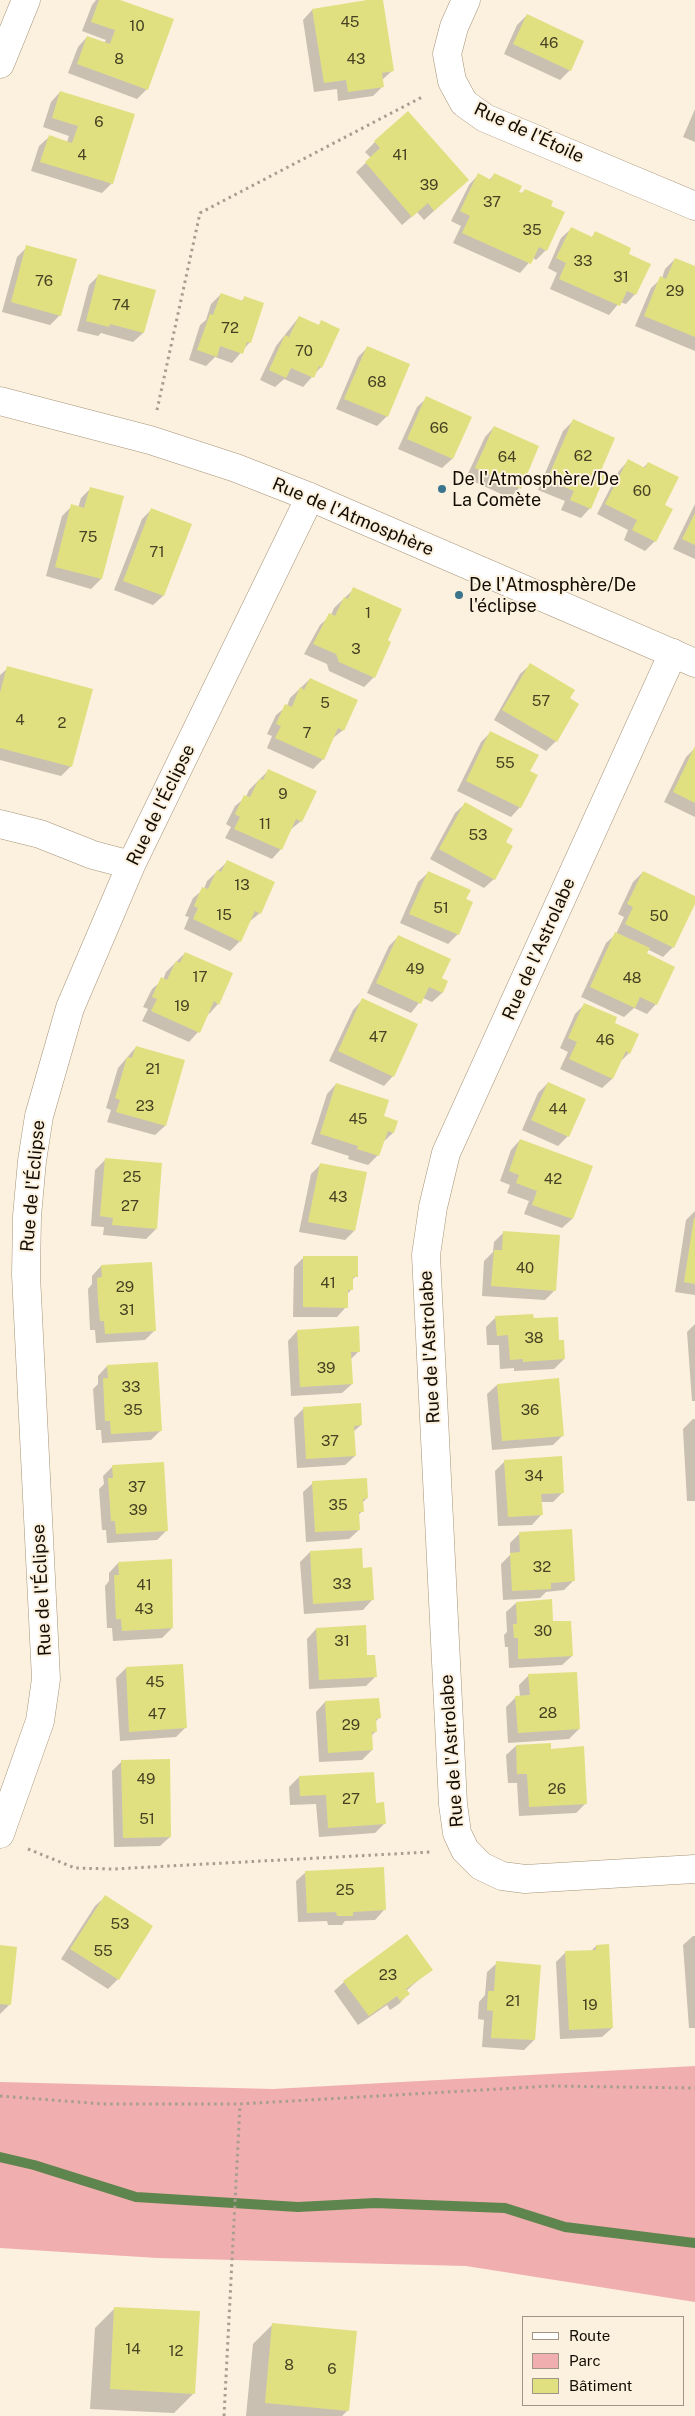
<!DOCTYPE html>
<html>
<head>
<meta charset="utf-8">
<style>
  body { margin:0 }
  #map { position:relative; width:695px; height:2416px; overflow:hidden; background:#fcf0de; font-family:"Public Sans",sans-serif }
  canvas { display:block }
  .legend { position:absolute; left:522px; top:2316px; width:162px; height:90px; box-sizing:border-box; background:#fcf0de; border:1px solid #9e9586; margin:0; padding:6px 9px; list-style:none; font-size:15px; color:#120c03 }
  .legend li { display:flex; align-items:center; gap:10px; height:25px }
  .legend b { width:25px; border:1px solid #9e9586 }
</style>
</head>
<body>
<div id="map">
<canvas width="695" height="2416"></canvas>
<ul class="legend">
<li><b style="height:6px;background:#fff"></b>Route</li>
<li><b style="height:14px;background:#f1aeaf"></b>Parc</li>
<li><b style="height:14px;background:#e1e080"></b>Bâtiment</li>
</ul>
</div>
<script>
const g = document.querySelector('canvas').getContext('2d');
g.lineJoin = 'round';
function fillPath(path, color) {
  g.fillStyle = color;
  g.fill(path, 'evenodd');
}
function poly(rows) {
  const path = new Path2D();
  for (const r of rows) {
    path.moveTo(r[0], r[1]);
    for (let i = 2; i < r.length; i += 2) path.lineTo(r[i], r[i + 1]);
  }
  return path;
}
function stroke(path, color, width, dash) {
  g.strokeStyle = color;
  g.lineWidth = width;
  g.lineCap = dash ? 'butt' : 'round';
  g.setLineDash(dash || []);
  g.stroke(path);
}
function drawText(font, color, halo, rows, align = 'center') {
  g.font = font + ' "Public Sans",sans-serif';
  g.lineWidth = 4;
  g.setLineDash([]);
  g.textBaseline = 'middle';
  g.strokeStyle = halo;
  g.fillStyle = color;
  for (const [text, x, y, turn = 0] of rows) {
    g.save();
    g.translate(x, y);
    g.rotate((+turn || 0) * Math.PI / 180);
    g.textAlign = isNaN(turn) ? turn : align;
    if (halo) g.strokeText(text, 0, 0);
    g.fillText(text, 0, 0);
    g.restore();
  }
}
const green = poly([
  [695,2066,695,2302,466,2266,157,2258,0,2248,0,2082,273,2089]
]);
const shadow = poly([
  [96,0,116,0,147,89,137,99,68,73,78,47,87,37,104,43,106,40,82,31,92,5],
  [375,0,382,0,393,70,382,80,383,86,373,96,338,101,337,89,314,92,303,20,312,10],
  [527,15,570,70,560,80,504,54,517,25],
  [60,92,112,183,102,193,31,171,39,146,49,137,67,142,69,136,43,127,51,102],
  [695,109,695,142,683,137],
  [375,142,468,180,424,220,417,212,402,225,356,172,371,158,365,152],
  [478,175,489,180,494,175,518,192,521,194,525,190,546,250,536,260,533,258,520,273,453,243,461,226,451,221,469,185],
  [571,229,591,238,595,233,627,254,635,294,626,304,620,302,609,315,550,289,557,273,548,268,561,238],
  [27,247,60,315,50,325,2,312,17,257],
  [675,259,695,267,695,351,635,326,651,288,662,278,665,269],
  [98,276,154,291,143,333,133,342,101,333,98,336,77,331,89,285],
  [221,294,241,301,245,298,250,342,232,363,215,357,206,366,189,360,200,325,206,320,211,304],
  [299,317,318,326,322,322,321,367,303,387,284,379,275,387,260,380,276,346],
  [367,348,387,416,377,426,336,409,358,357],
  [427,398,470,417,452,459,442,468,398,449,417,407],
  [573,421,598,474,590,508,581,518,561,510,565,501,538,490,563,431],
  [494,427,519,488,510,498,466,478,485,437],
  [628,461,643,468,648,463,664,506,655,541,645,551,624,540,628,530,597,514,619,471],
  [91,488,123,497,101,579,91,589,46,576,62,516,72,506,78,508,81,498],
  [695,504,695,559,673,549],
  [152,509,190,524,163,596,153,605,114,590,142,519],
  [354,589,386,640,374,677,364,687,329,671,327,664,304,654,320,625,331,615,334,608],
  [530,665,568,699,556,741,546,751,494,720,520,674],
  [8,668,71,766,61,776,0,760,0,675],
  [310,679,343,730,332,739,323,759,313,769,267,748,272,736,267,734,276,715,287,706,290,698],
  [490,733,529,772,520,807,511,817,457,791,481,742],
  [695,748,695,817,664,802,686,757],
  [269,770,301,821,290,830,281,849,272,859,225,838,231,827,226,824,235,806,246,797,249,790],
  [465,804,504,843,494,879,484,888,430,859,455,813],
  [227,862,260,913,249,922,240,941,230,951,184,929,189,917,185,916,193,898,204,889,207,881],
  [643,872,695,898,695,901,673,947,663,957,647,949,645,954,656,1004,647,1014,634,1008,624,1017,581,997,606,943,616,934,624,917,618,914,633,882],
  [428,873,465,900,458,934,448,944,400,923,418,882],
  [398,937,440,979,442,993,432,1002,423,998,411,1013,367,993,389,946],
  [185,953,218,1004,209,1014,207,1013,198,1032,189,1042,142,1021,148,1009,143,1007,152,989,163,980,166,972],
  [362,1000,393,1076,384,1086,329,1061,353,1010],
  [585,1004,613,1024,629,1053,619,1063,612,1079,602,1088,560,1069,568,1052,560,1048,575,1014],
  [136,1047,165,1126,155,1135,107,1122,111,1110,106,1108,118,1068],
  [548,1083,568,1136,558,1146,522,1130,538,1093],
  [336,1084,382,1117,393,1133,383,1142,378,1155,368,1165,348,1159,349,1156,311,1144,327,1094],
  [520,1140,591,1166,572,1219,562,1228,524,1214,529,1201,507,1193,510,1185,500,1181,511,1150],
  [105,1160,156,1229,146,1239,103,1235,104,1227,91,1226,95,1170],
  [320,1165,354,1231,345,1240,299,1232,311,1174],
  [695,1211,695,1295,675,1292,686,1220],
  [504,1232,555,1290,545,1300,482,1296,484,1261,493,1252,494,1242],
  [304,1257,356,1276,351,1281,351,1290,346,1295,346,1307,337,1317,293,1317,294,1267],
  [101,1266,155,1330,145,1340,96,1343,95,1330,90,1330,88,1289,92,1284,92,1276],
  [496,1317,533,1320,558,1342,564,1359,554,1369,514,1371,514,1368,500,1369,499,1345,487,1345,486,1327],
  [695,1324,695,1401,692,1401,687,1332],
  [297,1331,359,1351,350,1360,352,1384,342,1393,291,1396,288,1341],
  [107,1366,161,1430,151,1440,102,1443,101,1430,96,1430,93,1389,98,1384,98,1376],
  [497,1385,563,1435,553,1445,492,1450,487,1394],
  [304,1408,361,1425,353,1432,355,1456,345,1465,297,1468,294,1418],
  [693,1419,695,1419,695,1501,687,1501,683,1429],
  [505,1461,563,1492,553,1502,541,1502,541,1515,532,1525,498,1526,495,1471],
  [113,1466,166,1531,157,1540,107,1543,106,1530,102,1530,99,1489,104,1484,103,1476],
  [313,1483,367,1498,362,1503,362,1511,358,1516,359,1530,349,1539,306,1542,303,1492],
  [519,1534,573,1581,564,1590,546,1592,540,1598,503,1600,501,1564,510,1555,510,1543],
  [310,1552,362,1569,372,1600,363,1610,304,1614,300,1562],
  [118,1563,172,1628,162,1638,113,1641,112,1628,107,1628,105,1586,109,1581,109,1573],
  [516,1603,552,1623,572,1656,562,1665,509,1668,508,1647,505,1647,504,1635,507,1632,506,1612],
  [316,1629,366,1657,375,1677,366,1686,309,1689,307,1639],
  [126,1668,185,1728,176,1737,120,1741,116,1678],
  [529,1675,579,1729,569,1739,508,1743,506,1707,516,1697,520,1697,519,1685],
  [325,1702,379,1718,375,1722,375,1732,371,1736,372,1750,362,1760,319,1762,316,1712],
  [516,1746,550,1750,586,1803,576,1813,519,1816,517,1783,508,1783,506,1755],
  [122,1761,170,1837,160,1846,114,1847,112,1771],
  [299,1777,375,1804,384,1824,375,1833,319,1837,316,1804,290,1805,289,1787],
  [306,1872,384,1910,375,1920,345,1921,342,1925,328,1925,327,1921,298,1922,296,1881],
  [105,1897,152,1927,118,1979,108,1989,61,1959,95,1906],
  [693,1936,695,1936,695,2028,689,2028,683,1945],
  [596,1946,612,2028,602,2037,560,2039,556,1962,566,1952,591,1951],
  [0,1947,10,2004,0,2014],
  [497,1963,534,2040,524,2050,482,2047,484,2020,478,2019,479,2002,485,1995,487,1972],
  [431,1969,406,1991,408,1994,399,2004,390,2010,387,2005,358,2025,334,1991,344,1982],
  [115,2308,194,2393,174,2413,90,2409,95,2328],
  [273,2324,348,2410,342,2416,246,2416,253,2344]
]);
const stream = poly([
  [0,2157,34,2165,136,2197,298,2207,375,2203,505,2208,565,2227,695,2243]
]);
const building = poly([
  [99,0,120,0,174,19,148,90,77,64,87,36,110,44,115,30,91,22],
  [367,0,383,0,394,71,382,73,384,87,348,92,346,80,324,83,312,9],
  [527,14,584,41,571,71,513,44],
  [60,91,135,114,113,184,40,162,49,135,72,143,78,126,52,118],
  [408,111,469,180,434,211,428,203,412,217,365,162,380,148,374,141],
  [478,173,491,180,494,173,522,186,519,192,523,193,525,189,553,201,551,206,565,212,547,251,539,247,531,264,462,233,470,216,460,211],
  [571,227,592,237,595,231,631,248,629,254,651,264,636,295,627,291,620,306,559,279,566,263,556,258],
  [26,245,77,259,61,316,11,302],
  [675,258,695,266,695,337,644,316,660,276,666,279],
  [98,274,156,290,144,333,110,324,109,327,86,321],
  [221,293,243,301,244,296,264,303,251,343,247,342,243,354,220,346,217,357,197,350,210,314,213,315],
  [299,316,319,325,321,320,340,329,322,368,319,366,314,378,291,368,286,378,269,370,285,335,289,337],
  [367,346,410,364,388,417,344,399],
  [426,396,472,417,453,459,407,439],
  [573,419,615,438,600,473,605,476,591,509,570,500,574,491,547,480],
  [494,426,539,446,521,489,475,468],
  [628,459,645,468,648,462,679,477,665,505,673,509,656,542,632,530,637,520,605,504],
  [90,487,124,496,102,579,55,567,71,504,84,508],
  [151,508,192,524,164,596,123,581],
  [695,513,695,545,682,539],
  [353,587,402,609,388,640,391,642,375,678,339,662,336,654,313,644,329,613,335,616,344,597,348,599],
  [530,663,575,690,570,698,579,704,557,742,502,710],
  [7,666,93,689,72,767,0,748,0,693],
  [310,678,358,700,344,731,338,728,324,760,275,738,281,726,276,724,285,704,292,707,300,687,304,690],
  [490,731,539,755,530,771,538,775,521,808,466,781],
  [695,746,695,803,673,792],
  [268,769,317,791,302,822,296,819,282,850,234,829,240,817,235,814,244,795,250,797,259,779,263,780],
  [465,802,513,829,506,842,513,846,495,880,439,849],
  [227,860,275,882,261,914,255,911,241,942,193,919,198,908,194,906,202,887,208,889,217,870,221,872],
  [428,871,471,890,466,899,473,902,459,935,409,914],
  [643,871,695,896,695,904,674,948,625,924,633,907,627,904],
  [615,932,650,948,647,953,675,967,657,1005,640,997,635,1008,590,987],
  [398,935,451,959,442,978,448,981,443,993,429,987,421,1004,376,983],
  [185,952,233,973,219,1005,214,1001,200,1033,151,1011,157,999,152,997,161,977,167,980,176,961,180,963],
  [362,998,418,1024,394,1077,338,1051],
  [584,1003,617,1017,615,1023,639,1034,630,1054,626,1051,613,1079,569,1059,577,1042,568,1038],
  [136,1046,185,1060,166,1126,116,1112,120,1100,115,1098,121,1078,127,1057,132,1058],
  [548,1082,586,1099,569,1137,531,1120],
  [336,1083,389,1100,384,1116,398,1121,394,1133,388,1131,379,1156,357,1149,358,1146,320,1134],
  [520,1139,593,1166,573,1219,532,1205,537,1191,516,1183,519,1175,509,1171],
  [105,1158,162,1163,157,1229,112,1225,113,1218,100,1216],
  [320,1163,367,1172,355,1231,308,1222],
  [694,1218,695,1218,695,1284,684,1282],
  [503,1231,560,1235,556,1291,491,1286,494,1250,502,1250],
  [303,1256,358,1256,358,1277,353,1277,353,1290,348,1290,348,1308,303,1307],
  [152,1262,156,1331,105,1334,104,1321,100,1321,98,1300,97,1278,102,1277,101,1265],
  [533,1314,534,1318,558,1317,559,1340,564,1340,565,1359,523,1362,523,1359,510,1360,508,1335,497,1336,495,1316],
  [359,1326,360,1352,351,1352,353,1384,300,1387,297,1330],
  [158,1362,162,1431,111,1434,110,1421,105,1421,103,1378,108,1378,107,1365],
  [559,1378,564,1436,502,1441,497,1384],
  [361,1403,362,1425,354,1426,356,1456,306,1459,303,1407],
  [562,1456,564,1493,541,1494,543,1515,508,1517,504,1460],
  [164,1462,168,1531,116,1534,115,1521,111,1521,108,1478,113,1478,112,1465],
  [367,1478,368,1498,363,1499,364,1512,359,1512,360,1530,315,1532,312,1481],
  [572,1529,575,1581,551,1583,551,1589,512,1591,510,1553,520,1552,519,1532],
  [362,1548,363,1568,372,1567,374,1600,313,1604,310,1551],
  [172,1559,173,1628,122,1631,121,1619,116,1619,114,1575,119,1575,118,1562],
  [552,1599,553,1621,571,1621,573,1656,518,1659,518,1638,514,1638,513,1624,517,1624,516,1602],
  [366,1625,367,1655,375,1655,377,1677,319,1680,316,1628],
  [183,1664,187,1728,129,1732,126,1667],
  [577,1672,580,1729,518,1733,515,1696,530,1695,528,1674],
  [379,1698,381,1718,376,1719,377,1732,372,1732,373,1750,328,1753,325,1701],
  [551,1743,551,1749,584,1746,587,1804,529,1807,527,1774,517,1774,516,1745],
  [170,1759,171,1837,123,1838,121,1760],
  [374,1772,376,1803,384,1802,386,1824,328,1828,326,1795,300,1796,299,1776],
  [384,1867,386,1910,353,1912,353,1916,337,1916,336,1912,307,1913,305,1871],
  [105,1895,153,1926,119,1980,70,1949],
  [407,1934,433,1970,406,1989,410,1994,400,2001,397,1996,369,2016,343,1981],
  [609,1944,613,2028,569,2030,565,1951,596,1950,596,1945],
  [0,1945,17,1947,11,2005,0,2004],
  [496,1961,541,1965,535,2040,491,2038,493,2011,487,2010,488,1991,494,1991],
  [114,2307,200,2311,195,2394,110,2389],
  [272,2323,357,2331,349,2411,265,2403]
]);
const path = poly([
  [157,410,200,213,424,96],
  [28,1849,75,1868,113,1869,430,1852],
  [0,2096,103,2104,240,2104,551,2086,695,2088],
  [224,2416,240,2105]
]);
const street = poly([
  [466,0,454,27,447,54,452,81,464,103,485,118,695,206],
  [0,64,26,0],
  [673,653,446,1153,433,1207,426,1255,453,1804,457,1833,465,1850,481,1866,502,1876,525,1879,695,1869],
  [0,824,40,834,93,855,131,865],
  [0,1834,40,1721,46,1679,26,1275,27,1216,32,1161,39,1116,70,1008,131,865,310,497]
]);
const secondary = poly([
  [0,401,150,440,236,468,310,497,695,663]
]);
const markers = [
  [442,489,5,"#3b748d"],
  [459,595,5,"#3b748d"]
];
const numberNames = [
  ["45",350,22],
  ["10",137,26],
  ["46",549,43],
  ["8",119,59],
  ["43",356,59],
  ["6",99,122],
  ["4",82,155],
  ["41",400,155],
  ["39",429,185],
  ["37",492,202],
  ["35",532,230],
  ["33",583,261],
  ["31",621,277],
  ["76",44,281],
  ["29",675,291],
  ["74",121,305],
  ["72",230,328],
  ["70",304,351],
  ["68",377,382],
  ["66",439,428],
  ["62",583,456],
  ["64",507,457],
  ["60",642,491],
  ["75",88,537],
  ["71",157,552],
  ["1",368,613],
  ["3",356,649],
  ["57",541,701],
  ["5",325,703],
  ["4",20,720],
  ["2",62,723],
  ["7",307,733],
  ["55",505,763],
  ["9",283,794],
  ["11",265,824],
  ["53",478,835],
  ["13",242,885],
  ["51",441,908],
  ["15",224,915],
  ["50",659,916],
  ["49",415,969],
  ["17",200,977],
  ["48",632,978],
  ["19",182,1006],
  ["47",378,1037],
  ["46",605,1040],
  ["21",153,1069],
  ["23",145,1106],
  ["44",558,1109],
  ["45",358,1119],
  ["25",132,1177],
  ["42",553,1179],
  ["43",338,1197],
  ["27",130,1206],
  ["40",525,1268],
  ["41",328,1283],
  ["29",125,1287],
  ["31",127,1310],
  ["38",534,1338],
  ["39",326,1368],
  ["33",131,1387],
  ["35",133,1410],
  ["36",530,1410],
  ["37",330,1441],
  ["34",534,1476],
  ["37",137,1487],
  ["35",338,1505],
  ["39",138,1510],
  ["32",542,1567],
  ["33",342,1584],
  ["41",144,1585],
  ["43",144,1609],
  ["30",543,1631],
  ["31",342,1641],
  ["45",155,1682],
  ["28",548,1713],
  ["47",157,1714],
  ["29",351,1725],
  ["49",146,1779],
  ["26",557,1789],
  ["27",351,1799],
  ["51",147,1819],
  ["25",345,1890],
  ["53",120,1924],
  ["55",103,1951],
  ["23",388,1975],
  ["21",513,2001],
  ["19",590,2005],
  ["14",133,2349],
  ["12",176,2351],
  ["8",289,2365],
  ["6",332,2369]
];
const streetNames = [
  ["Rue de l'Étoile",529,133,25],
  ["Rue de l'Atmosphère",353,517,23],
  ["Rue de l'Éclipse",161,805,-64],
  ["Rue de l'Astrolabe",539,949,-66],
  ["Rue de l'Éclipse",33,1186,-85],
  ["Rue de l'Astrolabe",430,1347,-93],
  ["Rue de l'Éclipse",42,1590,-93],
  ["Rue de l'Astrolabe",452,1751,-94]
];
const poiNames = [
  ["De l'Atmosphère/De",452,479],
  ["La Comète",452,500],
  ["De l'Atmosphère/De",469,585],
  ["l'éclipse",469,606]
];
fillPath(green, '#f1aeaf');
fillPath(shadow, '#0003');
stroke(stream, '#5f854e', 10);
fillPath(building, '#e1e080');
stroke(street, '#a59377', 29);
stroke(secondary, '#a59377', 29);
stroke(path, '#a89e90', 3, [2.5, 4]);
stroke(street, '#fff', 28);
stroke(secondary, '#fff', 28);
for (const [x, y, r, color] of markers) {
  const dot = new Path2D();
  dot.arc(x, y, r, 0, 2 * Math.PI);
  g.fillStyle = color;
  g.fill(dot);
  stroke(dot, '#fcf0de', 2);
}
drawText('15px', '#464122', null, numberNames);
drawText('18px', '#120c03', '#fcf0de', streetNames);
drawText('18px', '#120c03', '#fcf0de', poiNames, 'left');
</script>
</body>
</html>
